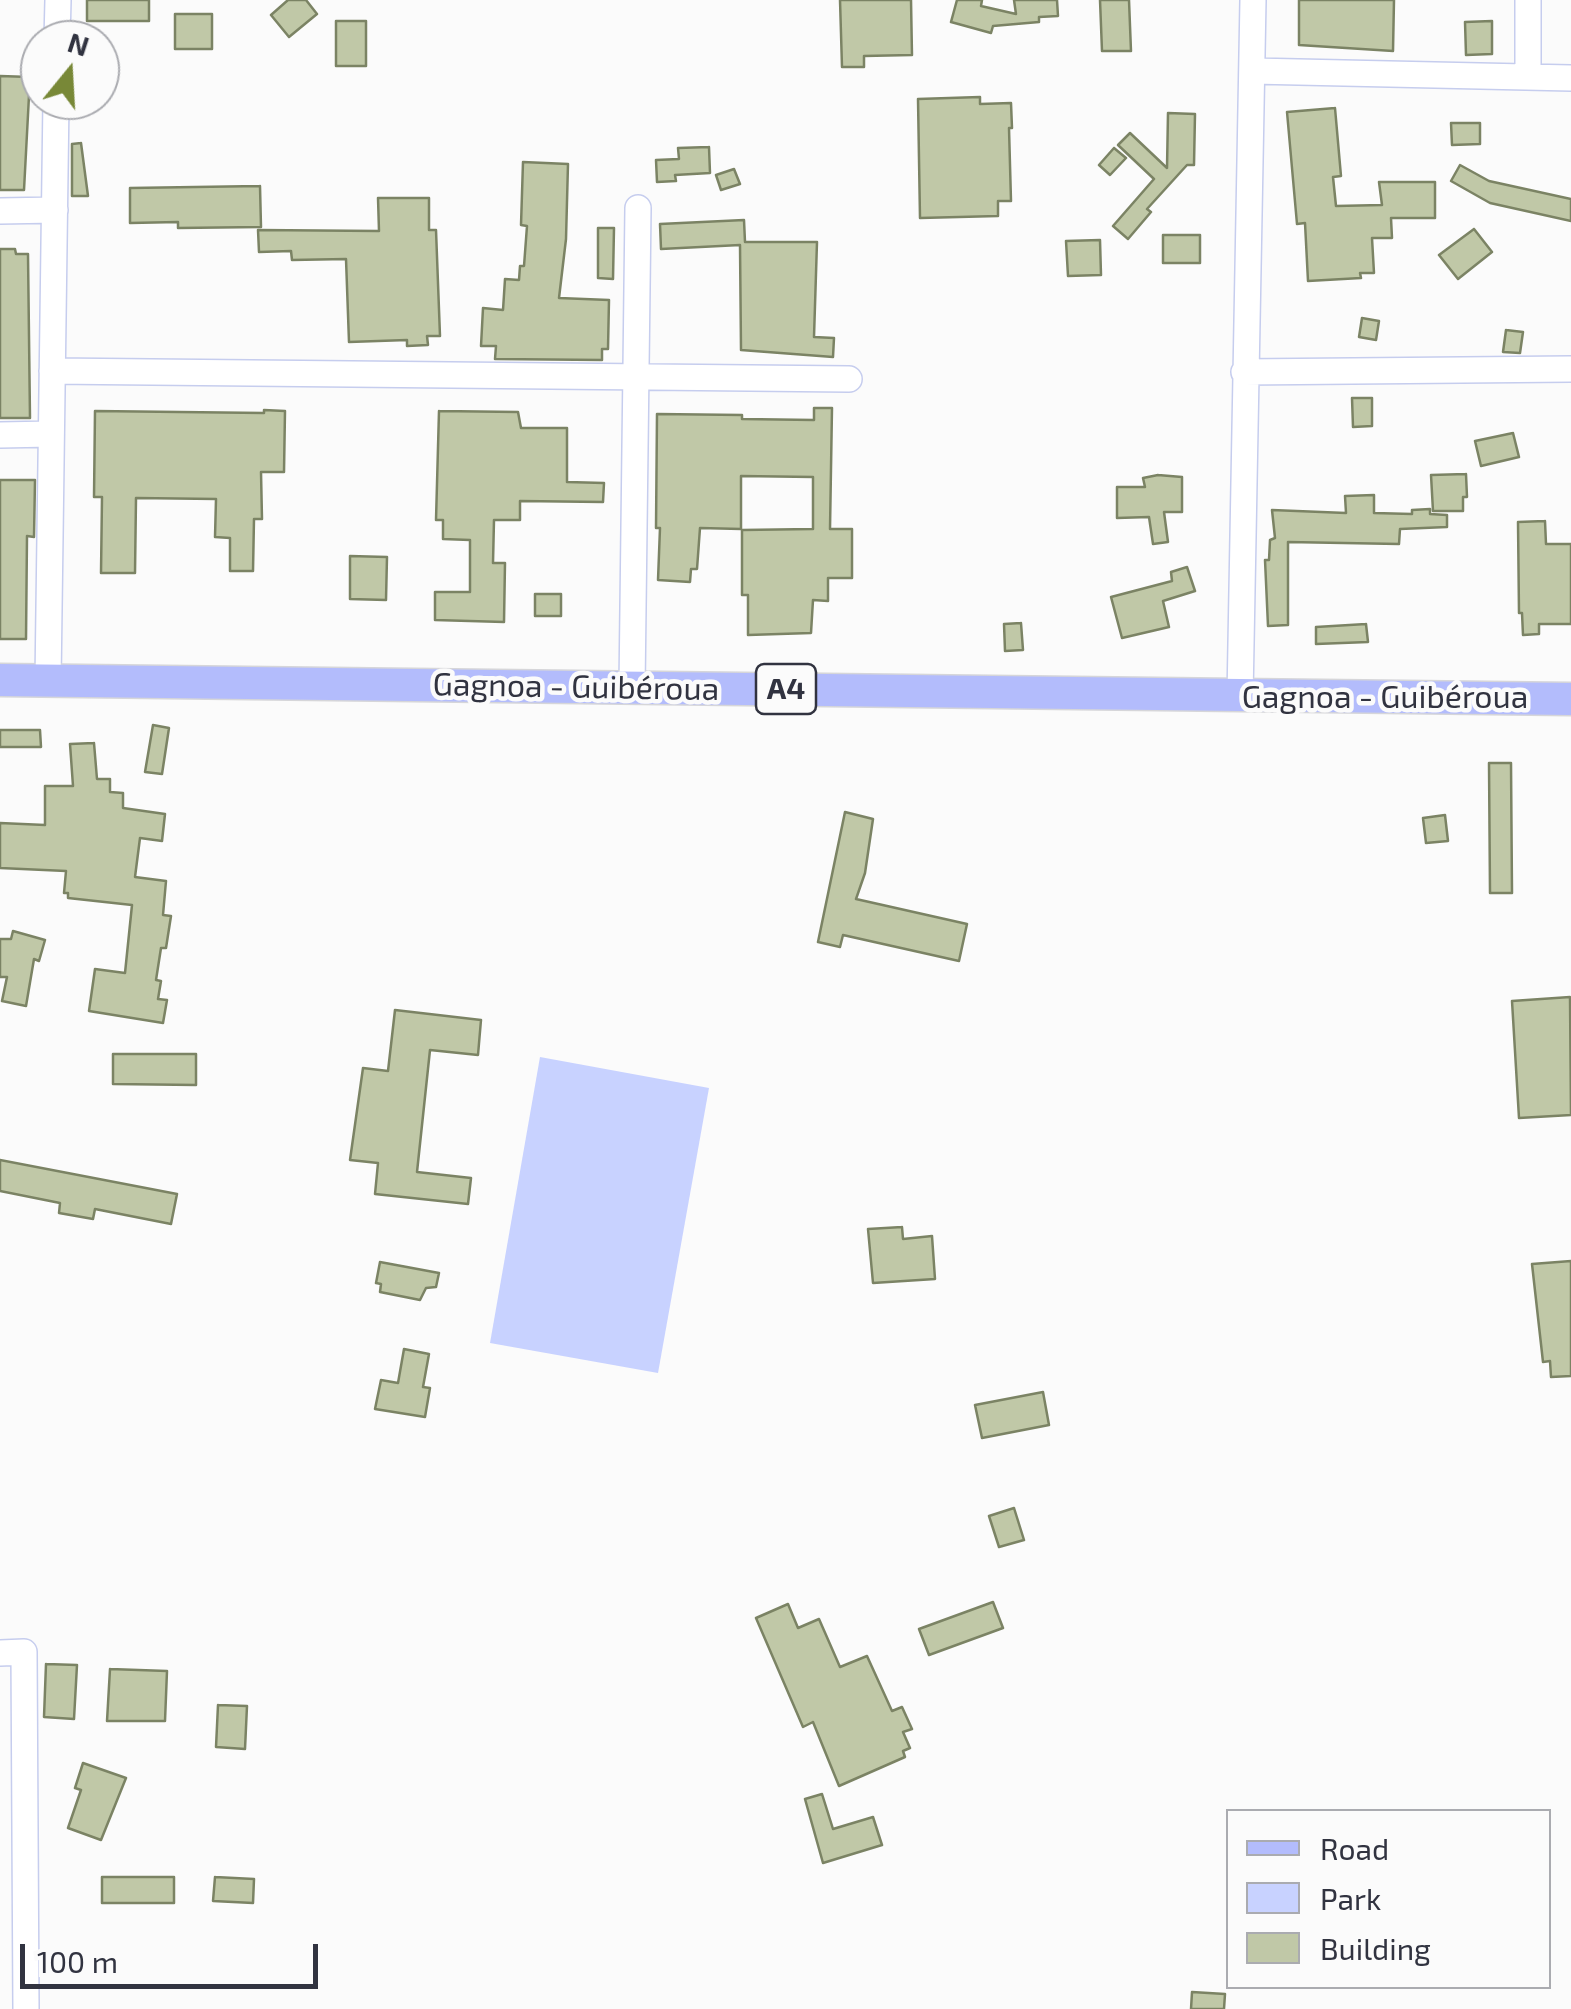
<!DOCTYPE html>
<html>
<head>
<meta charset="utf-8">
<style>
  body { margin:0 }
  #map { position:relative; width:1571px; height:2009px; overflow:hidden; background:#fbfbfb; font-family:"Exo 2",sans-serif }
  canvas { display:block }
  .legend { position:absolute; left:1226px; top:1809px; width:325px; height:180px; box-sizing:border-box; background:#fbfbfb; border:2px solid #aaabb0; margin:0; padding:12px 18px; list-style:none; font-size:30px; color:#313340 }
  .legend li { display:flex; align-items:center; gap:20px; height:50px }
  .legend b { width:50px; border:2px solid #aaabb0 }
  .north { position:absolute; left:20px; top:20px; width:100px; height:100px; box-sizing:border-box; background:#fbfbfb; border:2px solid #aaabb0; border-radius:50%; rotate:18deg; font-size:28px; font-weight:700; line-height:40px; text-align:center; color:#313340 }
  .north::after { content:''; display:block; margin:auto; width:35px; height:45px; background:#788837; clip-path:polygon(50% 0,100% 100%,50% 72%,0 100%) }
  .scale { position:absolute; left:20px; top:1944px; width:298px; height:45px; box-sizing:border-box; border:5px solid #313340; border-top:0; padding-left:12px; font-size:30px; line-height:35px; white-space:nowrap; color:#313340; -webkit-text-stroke:8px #fbfbfb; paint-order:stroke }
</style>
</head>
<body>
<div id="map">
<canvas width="1571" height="2009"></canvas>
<ul class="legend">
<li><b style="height:12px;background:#b3bcfc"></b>Road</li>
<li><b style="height:28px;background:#c8d2ff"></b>Park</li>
<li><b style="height:28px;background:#c0c8a7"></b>Building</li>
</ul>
<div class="north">N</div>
<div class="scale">100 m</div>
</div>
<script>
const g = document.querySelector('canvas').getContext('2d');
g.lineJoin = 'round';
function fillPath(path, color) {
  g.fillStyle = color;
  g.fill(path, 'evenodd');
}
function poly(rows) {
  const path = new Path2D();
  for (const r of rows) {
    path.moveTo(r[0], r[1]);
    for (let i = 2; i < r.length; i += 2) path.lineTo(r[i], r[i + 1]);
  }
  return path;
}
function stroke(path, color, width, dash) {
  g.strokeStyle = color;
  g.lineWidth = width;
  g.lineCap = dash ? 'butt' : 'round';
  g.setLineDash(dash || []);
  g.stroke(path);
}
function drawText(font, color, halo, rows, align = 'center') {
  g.font = font + ' "Exo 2",sans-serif';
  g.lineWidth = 9;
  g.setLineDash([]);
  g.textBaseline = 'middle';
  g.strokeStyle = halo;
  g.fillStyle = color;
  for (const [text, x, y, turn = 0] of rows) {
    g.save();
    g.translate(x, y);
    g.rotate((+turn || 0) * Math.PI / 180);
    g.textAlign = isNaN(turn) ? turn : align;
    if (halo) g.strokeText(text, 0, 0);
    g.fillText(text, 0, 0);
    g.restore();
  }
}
const green = poly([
  [540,1057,709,1088,658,1373,490,1343]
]);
const building = poly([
  [87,0,149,0,149,21,87,21,87,0],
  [288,0,306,0,317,14,289,37,271,15,288,0],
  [840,0,911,0,912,55,864,56,864,67,842,67,840,0],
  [957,0,982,0,981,6,1016,14,1014,0,1057,0,1058,16,1039,17,1039,22,993,26,991,33,951,22,957,0],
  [1100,0,1129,0,1131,51,1102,51,1100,0],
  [1299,0,1394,0,1393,51,1299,45,1299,0],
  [175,14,212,14,212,49,175,49,175,14],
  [336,21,366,21,366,66,336,66,336,21],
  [1492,21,1492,54,1466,55,1465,22,1492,21],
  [0,76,30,77,24,190,0,190,0,76],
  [980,97,980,104,1011,103,1012,128,1009,128,1011,201,998,201,998,216,920,218,918,99,980,97],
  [1335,108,1341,176,1333,177,1336,206,1382,205,1379,182,1435,182,1435,218,1391,218,1392,238,1372,238,1374,273,1360,273,1361,278,1308,281,1305,223,1297,224,1287,112,1335,108],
  [1168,113,1195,114,1194,165,1187,165,1147,209,1151,212,1128,239,1113,226,1154,179,1118,145,1130,133,1167,168,1168,113],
  [1451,123,1480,123,1480,144,1452,145,1451,123],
  [81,143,88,196,72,196,72,144,81,143],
  [709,147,710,173,675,175,676,181,657,182,656,160,679,159,678,148,709,147],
  [1114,148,1126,158,1110,175,1099,165,1114,148],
  [523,162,568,164,566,239,559,298,609,300,608,349,602,349,602,360,495,359,496,346,481,346,483,308,503,310,505,279,519,280,520,266,524,266,527,226,521,225,523,162],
  [1460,165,1489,181,1571,199,1571,221,1490,203,1451,181,1460,165],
  [734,169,740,184,721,190,716,175,734,169],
  [260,186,261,227,178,228,178,222,130,223,130,188,260,186],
  [378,198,429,198,429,230,436,230,440,336,427,336,428,345,407,346,407,340,349,342,346,259,292,260,291,251,259,252,258,230,379,231,378,198],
  [744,220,745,242,817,242,814,337,834,338,833,357,741,350,740,245,661,249,660,224,744,220],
  [598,228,614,228,613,279,598,278,598,228],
  [1474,229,1492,252,1458,279,1439,255,1474,229],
  [1163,235,1200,235,1200,263,1163,263,1163,235],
  [1100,240,1101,275,1068,276,1066,241,1100,240],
  [0,249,15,249,16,254,28,254,30,418,0,418,0,249],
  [1362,318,1379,321,1376,340,1359,337,1362,318],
  [1506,330,1523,332,1520,353,1503,352,1506,330],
  [1352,398,1372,398,1372,426,1353,427,1352,398],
  [814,408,832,408,830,529,852,529,852,578,828,578,828,601,813,600,811,633,748,635,748,595,742,595,742,530,813,529,813,477,741,476,741,529,700,528,697,569,691,569,690,582,658,580,660,528,656,528,657,414,742,415,742,419,814,420,814,408],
  [264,410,285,411,284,472,261,472,262,519,254,519,253,571,230,571,230,538,215,537,216,499,136,498,135,573,101,573,102,497,94,497,95,411,264,413,264,410],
  [439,411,518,412,521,428,567,428,567,482,604,483,603,502,520,501,520,520,494,520,493,563,505,563,504,622,435,620,435,592,470,592,470,540,443,539,443,520,436,520,439,411],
  [1513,433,1519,457,1481,466,1475,441,1513,433],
  [1466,474,1467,497,1463,497,1463,511,1433,511,1431,475,1466,474],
  [1158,475,1182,477,1182,512,1164,512,1168,542,1153,544,1149,517,1117,518,1117,487,1145,487,1143,478,1158,475],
  [0,480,35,480,34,537,27,536,26,639,0,639,0,480],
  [1374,495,1374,513,1412,514,1412,510,1430,509,1430,514,1447,515,1447,527,1400,529,1399,544,1288,542,1288,625,1268,626,1265,560,1269,560,1270,540,1275,538,1272,510,1346,513,1345,496,1374,495],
  [1545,521,1546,544,1571,544,1571,624,1539,624,1539,634,1523,635,1522,613,1519,613,1518,522,1545,521],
  [350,556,387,557,386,600,350,599,350,556],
  [1187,567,1195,591,1163,601,1169,627,1122,638,1111,597,1172,581,1171,572,1187,567],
  [535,594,561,594,561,616,535,616,535,594],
  [1021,623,1023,650,1005,651,1004,624,1021,623],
  [1366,624,1368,642,1316,644,1316,627,1366,624],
  [153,725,169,728,162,774,145,772,153,725],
  [0,730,40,730,41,747,0,747,0,730],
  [94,743,97,779,110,779,110,792,123,793,123,808,165,814,162,841,140,838,135,877,166,881,163,915,171,916,166,948,161,948,156,980,161,981,158,999,167,1000,163,1023,89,1011,95,969,125,973,132,905,68,898,68,893,64,893,66,871,0,868,0,823,45,825,45,786,73,786,70,744,94,743],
  [1489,763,1511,763,1512,893,1490,893,1489,763],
  [845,812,873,819,865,873,856,899,967,924,959,961,843,935,840,947,818,942,845,812],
  [1445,815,1448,841,1426,843,1423,818,1445,815],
  [13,931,45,940,39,961,34,959,26,1006,2,1001,7,977,0,977,0,939,11,939,13,931],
  [1570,997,1571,1115,1519,1118,1512,1001,1570,997],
  [395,1010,481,1020,478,1055,430,1050,417,1172,471,1178,468,1204,375,1194,378,1163,350,1160,363,1068,388,1071,395,1010],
  [113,1054,196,1054,196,1085,113,1084,113,1054],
  [0,1160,177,1194,171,1224,95,1209,93,1219,59,1213,60,1203,0,1191,0,1160],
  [902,1227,903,1239,932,1236,935,1279,873,1283,868,1229,902,1227],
  [1571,1261,1571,1376,1551,1377,1550,1361,1543,1362,1532,1264,1571,1261],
  [380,1262,439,1273,436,1287,426,1288,420,1300,380,1292,381,1284,376,1283,380,1262],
  [404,1349,429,1354,423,1387,430,1388,425,1417,375,1409,381,1380,398,1383,404,1349],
  [1043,1392,1049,1425,982,1438,975,1405,1043,1392],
  [1014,1508,1024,1540,999,1547,989,1516,1014,1508],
  [993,1602,1003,1628,929,1655,919,1629,993,1602],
  [788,1604,798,1628,819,1619,840,1667,867,1656,892,1711,902,1707,912,1729,903,1732,910,1748,903,1751,905,1757,839,1786,813,1722,803,1727,756,1618,788,1604],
  [46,1664,77,1665,74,1719,44,1717,46,1664],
  [110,1669,167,1671,165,1721,107,1721,110,1669],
  [218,1705,247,1706,245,1749,216,1747,218,1705],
  [83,1763,126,1778,101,1840,68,1828,81,1790,75,1788,83,1763],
  [822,1794,833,1829,873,1817,882,1845,823,1863,805,1799,822,1794],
  [102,1877,174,1877,174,1903,102,1903,102,1877],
  [215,1877,254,1879,253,1903,213,1901,215,1877],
  [1192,1992,1225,1994,1224,2009,1191,2009,1192,1992]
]);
const minor = poly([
  [57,40,58,0],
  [1253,71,1571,78],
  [1528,77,1528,0],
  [0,211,55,210],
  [52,371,849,379],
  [1244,372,1571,369],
  [0,435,51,434],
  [48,681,56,100],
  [632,687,638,208],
  [1240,697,1253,0],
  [0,1653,24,1652,26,2009]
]);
const major = poly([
  [0,680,1571,699]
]);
const shields = [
  [786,689,60]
];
const shieldNames = [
  ["A4",786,689]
];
const streetNames = [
  ["Gagnoa - Guibéroua",576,687,1],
  ["Gagnoa - Guibéroua",1385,697]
];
fillPath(green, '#c8d2ff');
fillPath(building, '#c0c8a7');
stroke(building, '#7b8364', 2.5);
stroke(minor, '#c6cdee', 28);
stroke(major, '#d6d6d9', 35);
stroke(minor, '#fff', 25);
stroke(major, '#b3bcfc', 32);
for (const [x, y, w] of shields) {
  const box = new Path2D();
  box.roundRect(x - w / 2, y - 25, w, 50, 8);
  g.fillStyle = '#fbfbfb';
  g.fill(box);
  stroke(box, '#313340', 2.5);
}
drawText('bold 30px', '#313340', null, shieldNames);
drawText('32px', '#313340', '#fbfbfb', streetNames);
</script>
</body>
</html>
